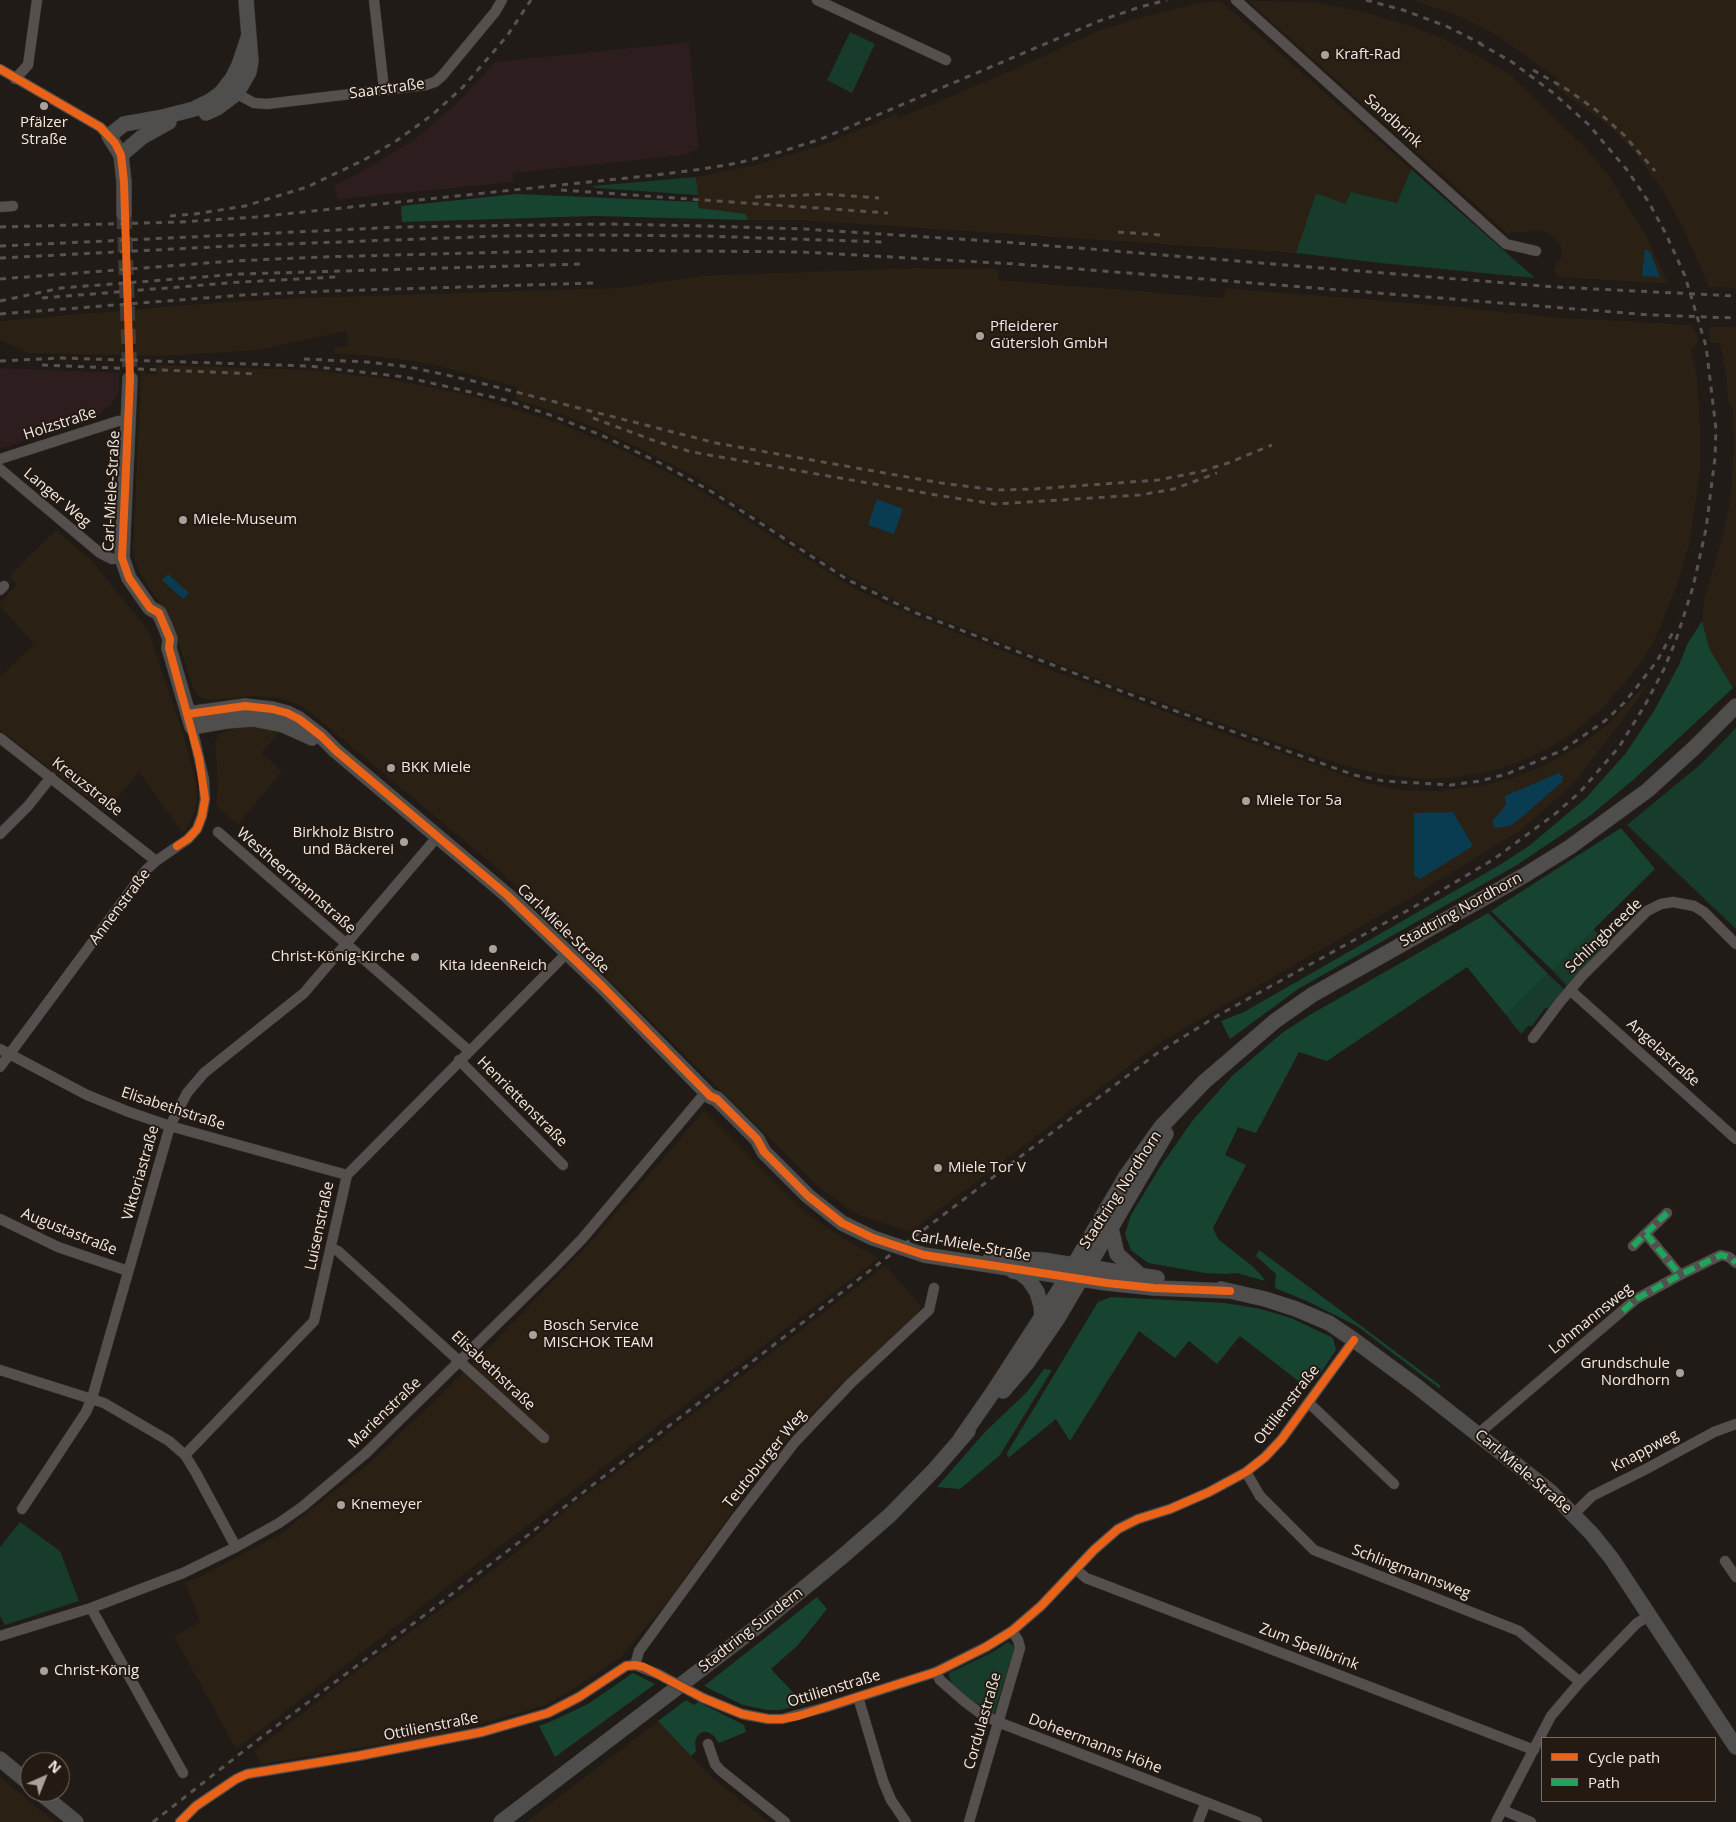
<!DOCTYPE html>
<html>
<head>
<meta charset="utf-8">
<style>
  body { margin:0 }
  #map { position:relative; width:1736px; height:1822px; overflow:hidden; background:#201b16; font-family:"Open Sans",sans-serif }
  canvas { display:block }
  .legend { position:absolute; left:1541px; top:1737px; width:175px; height:65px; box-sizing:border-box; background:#241a12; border:1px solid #766d66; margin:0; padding:6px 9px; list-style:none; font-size:15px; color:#f1e9e4 }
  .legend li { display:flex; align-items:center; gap:10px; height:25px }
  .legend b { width:25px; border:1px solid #766d66 }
  .north { position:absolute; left:20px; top:1752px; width:50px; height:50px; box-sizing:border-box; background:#241a12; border:1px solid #766d66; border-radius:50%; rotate:44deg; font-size:14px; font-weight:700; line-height:20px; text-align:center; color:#f1e9e4 }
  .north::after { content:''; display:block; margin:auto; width:18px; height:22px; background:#a8a19c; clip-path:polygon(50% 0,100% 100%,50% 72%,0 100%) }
</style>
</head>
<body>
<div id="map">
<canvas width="1736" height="1822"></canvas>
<ul class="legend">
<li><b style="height:6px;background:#ea6118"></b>Cycle path</li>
<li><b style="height:6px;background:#20a55d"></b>Path</li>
</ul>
<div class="north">N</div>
</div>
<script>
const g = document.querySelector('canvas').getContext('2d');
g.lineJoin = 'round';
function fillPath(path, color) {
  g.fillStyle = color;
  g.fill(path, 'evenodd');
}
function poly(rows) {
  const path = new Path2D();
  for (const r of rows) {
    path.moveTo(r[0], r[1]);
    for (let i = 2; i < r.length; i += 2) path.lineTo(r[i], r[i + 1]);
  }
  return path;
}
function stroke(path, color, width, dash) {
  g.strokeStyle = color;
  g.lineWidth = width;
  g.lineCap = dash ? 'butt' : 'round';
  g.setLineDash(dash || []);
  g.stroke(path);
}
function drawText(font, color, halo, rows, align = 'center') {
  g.font = font + ' "Open Sans",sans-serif';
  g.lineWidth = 4;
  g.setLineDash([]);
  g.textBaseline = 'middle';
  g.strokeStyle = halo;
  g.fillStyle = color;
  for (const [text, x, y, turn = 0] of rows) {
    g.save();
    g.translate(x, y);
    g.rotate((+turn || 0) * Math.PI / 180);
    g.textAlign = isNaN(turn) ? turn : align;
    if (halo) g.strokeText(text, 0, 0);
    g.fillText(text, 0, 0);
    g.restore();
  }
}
const commercial = poly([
  [689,42,699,149,684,155,513,173,514,182,338,199,334,185,361,172,414,140,460,100,495,62],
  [0,368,119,373,119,391,112,403,97,416,0,449]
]);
const industrial = poly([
  [1412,0,1736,0,1736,288,1709,287,1683,228,1662,189,1634,152,1608,125,1554,86,1558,79,1499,37,1464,18],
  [1221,1,1411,169,1397,203,1351,192,1345,205,1316,193,1296,253,798,220,748,220,746,214,699,208,696,177,756,165,822,145,897,114,899,118,1022,66,1098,31,1138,18,1198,3],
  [1248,1,1312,2,1356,10,1399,22,1437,36,1481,58,1509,74,1587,149,1611,179,1649,241,1668,284,1559,277,1553,270,1562,256,1560,244,1554,237,1549,233,1538,231,1517,233,1512,231,1509,235],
  [914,268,998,269,998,280,1224,298,1225,288,1447,306,1552,317,1692,325,1697,334,1698,342,1691,351,1697,376,1700,426,1700,468,1694,514,1689,546,1676,588,1656,637,1643,661,1604,707,1573,733,1556,744,1518,763,1484,773,1453,778,1424,779,1378,774,1339,764,1280,744,1116,686,906,606,841,572,692,475,645,451,598,429,564,415,515,399,518,387,435,365,398,359,335,353,334,348,349,345,346,331,259,350,167,356,28,353,0,340,0,321,226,302,298,298,617,288,702,276],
  [1710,326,1736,327,1736,685,1733,688,1709,648,1702,621,1704,599,1724,532,1731,494,1734,447,1733,409,1728,401,1726,374,1720,343,1709,342],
  [157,365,311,370,389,379,468,395,559,423,625,451,692,485,852,587,890,606,1054,671,1226,734,1367,783,1403,790,1439,791,1479,786,1509,779,1539,768,1579,746,1607,725,1650,680,1638,699,1612,734,1572,785,1521,830,1407,900,1161,1042,910,1232,859,1215,847,1208,818,1186,710,1080,497,868,305,708,280,698,253,696,211,700,201,698,197,695,194,691,175,632,166,613,140,573,135,561,133,548,141,372,156,375],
  [56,530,92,561,148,630,183,734,196,780,197,800,195,812,187,828,182,832,139,772,106,812,0,730,0,677,34,644,0,606,0,602,17,585,9,576],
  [236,727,267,728,281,730,262,753,282,771,238,825,216,805,218,786,215,742,219,734],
  [704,1111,808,1215,844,1239,879,1258,656,1427,236,1749,174,1636,200,1622,185,1582,198,1578,283,1532,372,1461,467,1369,588,1245],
  [885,1265,921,1306,917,1315,847,1379,794,1432,741,1499,672,1596,623,1655,574,1689,546,1705,481,1724,423,1738,261,1764,254,1751,350,1676,456,1598,518,1551,570,1506,645,1451],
  [658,1721,710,1776,769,1822,526,1822],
  [0,1777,45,1814,55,1822,0,1822]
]);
const green = poly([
  [850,32,875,44,852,93,827,80],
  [1411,169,1535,278,1380,263,1296,253,1316,193,1345,204,1351,192,1397,203],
  [696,177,698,195,596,188,592,186],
  [1736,728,1736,929,1627,825,1701,764],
  [1593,929,1607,943,1567,986,1552,970],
  [1548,974,1564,989,1549,1008,1545,1008,1532,1026,1528,1026,1521,1034,1506,1015],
  [20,1522,60,1551,79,1601,5,1625,0,1616,0,1547],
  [1008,1642,1015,1647,994,1714,967,1697,953,1685,949,1677,949,1673,993,1652]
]);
const forest = poly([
  [517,194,698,202,699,208,746,214,748,220,595,216,402,222,401,206],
  [1702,621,1709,648,1733,688,1633,780,1591,815,1517,865,1298,989,1230,1039,1221,1021,1244,1012,1498,866,1529,846,1586,798,1626,753,1654,711,1679,665,1688,643],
  [1621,828,1655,869,1552,970,1491,911],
  [1488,913,1548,974,1506,1015,1467,967,1327,1061,1299,1052,1256,1133,1238,1127,1225,1155,1246,1165,1213,1228,1218,1239,1252,1266,1262,1276,1265,1281,1237,1273,1226,1274,1205,1273,1148,1263,1131,1250,1125,1234,1131,1215,1160,1167,1193,1120,1232,1076,1282,1033,1308,1016],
  [1259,1250,1340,1310,1441,1386,1439,1388,1357,1326,1307,1301,1275,1288,1276,1274,1256,1256],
  [1111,1297,1225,1303,1261,1309,1291,1318,1333,1338,1336,1350,1318,1377,1314,1375,1305,1386,1240,1336,1217,1364,1189,1341,1175,1358,1139,1331,1070,1441,1056,1419,1008,1458,1007,1453,1098,1302],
  [1044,1369,1052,1370,1000,1455,960,1489,937,1487,985,1432,1027,1392],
  [817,1597,827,1609,798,1645,771,1669,804,1704,780,1710,767,1710,743,1705,704,1686],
  [633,1673,655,1684,555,1757,539,1726,552,1721,588,1704],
  [686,1700,694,1705,698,1702,744,1725,746,1732,719,1743,714,1736,708,1732,702,1732,697,1736,695,1743,696,1751,691,1756,658,1721]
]);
const water = poly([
  [1645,249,1650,252,1660,277,1642,276],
  [877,499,903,509,894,534,868,525],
  [168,574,189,593,183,599,162,580],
  [1559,773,1563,777,1562,782,1522,817,1510,826,1495,828,1492,821,1503,809,1506,804,1505,796],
  [1453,812,1473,846,1420,879,1414,875,1414,813]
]);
const secondaryTunnel = poly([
  [124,214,130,379]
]);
const street = poly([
  [374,0,384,89],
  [817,0,946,60],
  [1236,0,1506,244,1536,251],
  [0,69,100,127,109,136],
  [15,79,28,65,37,0],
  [232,89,241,96,254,103,267,104,426,85,435,82,442,76,495,12,502,0],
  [0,207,13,206],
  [0,459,118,421,129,421],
  [0,469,100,553,112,559,122,558],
  [0,590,4,586],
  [0,738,156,861],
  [218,832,468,1050],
  [0,834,28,806,51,777],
  [1570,990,1736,1139],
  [1533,1038,1560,1002,1583,975,1647,911,1661,904,1673,902,1694,906,1704,912,1736,944],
  [0,1049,87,1095,129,1112,170,1126,347,1175],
  [459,1060,563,1165],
  [0,1067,146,870,156,861,188,839,197,829,202,816,205,799,204,780,192,727],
  [0,1219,58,1247,128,1271],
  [1646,1234,1680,1275],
  [1633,1246,1667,1213],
  [331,1248,338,1251,544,1438],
  [0,1370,104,1403,169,1441,185,1455,196,1473,236,1547],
  [1309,1403,1394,1484],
  [1478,1434,1636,1299,1680,1275,1721,1255,1729,1257,1736,1263],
  [185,1455,314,1321,347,1175,568,952],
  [1246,1472,1260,1496,1314,1550,1519,1631,1580,1682],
  [22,1509,86,1412,92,1398,170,1126,187,1093,204,1073,304,993,438,836],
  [1574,1514,1592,1496,1648,1468,1714,1432,1736,1424],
  [1725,1561,1736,1577],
  [1077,1570,1086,1578,1534,1750],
  [91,1608,183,1773],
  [0,1636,91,1608,183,1573,236,1547,279,1523,302,1507,365,1454,553,1269,582,1239,706,1092],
  [635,1665,639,1651,737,1517,795,1442,851,1383,929,1310,934,1288],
  [936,1672,940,1680,964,1701,980,1713,998,1722,1257,1822],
  [858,1697,883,1781,891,1800,906,1822],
  [703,1698,742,1714,768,1719,782,1719,827,1707,936,1672,986,1647,1012,1631,1041,1606,1094,1550,1118,1529,1138,1519,1170,1509,1209,1492,1246,1472,1265,1457,1281,1440,1354,1340],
  [708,1744,715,1764,720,1770,785,1822],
  [1503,1810,1531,1822],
  [180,1822,196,1806,236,1779,247,1774,358,1756,482,1732,548,1713,579,1697,626,1666,635,1665,658,1674],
  [969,1822,1020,1648,1018,1640,1012,1631],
  [1198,1822,1206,1802],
  [1496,1822,1551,1716,1580,1682,1637,1623,1649,1616]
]);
const secondary = poly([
  [206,113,217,108,237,93,249,72,251,61,246,0],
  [121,155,142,137,169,122],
  [124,214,124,182,121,155,109,136,124,124,163,117,194,109,210,101,221,93,232,79,239,65,248,38],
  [130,379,122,558,129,578,150,608,159,613,165,626,170,639,169,648,192,727,227,721,253,719,283,725,312,738],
  [188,714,245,706,272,709,287,713,299,719,321,736,336,751,507,895,602,986,710,1096,717,1099,757,1139,764,1152,808,1196,842,1223,873,1238,924,1255,1107,1283,1154,1288,1230,1291],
  [1111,1228,1117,1254,1140,1275],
  [991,1257,1043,1260,1157,1278],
  [1013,1271,1019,1272,1029,1280,1037,1292,1041,1306,1042,1318],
  [1221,1289,1265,1299,1296,1309,1329,1323,1354,1340,1415,1385,1551,1492,1592,1534,1612,1559,1736,1747],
  [1003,1391,1027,1363,1058,1318,1166,1134],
  [961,1438,993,1392,1061,1287,1126,1176,1161,1127,1204,1082,1275,1021,1312,995,1525,875,1570,847,1648,790,1694,748,1736,706],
  [0,1759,30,1784],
  [39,1792,76,1822],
  [501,1822,758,1626,843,1556,890,1515,935,1469,968,1431]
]);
const rail = poly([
  [1366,0,1403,10,1446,26,1482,44],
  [1533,70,1568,90,1596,110,1624,135,1655,171],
  [561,190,888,213],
  [755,197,825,194,879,198],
  [170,216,195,214,245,206,307,187,364,160,396,141,432,115,463,87,507,36,531,0],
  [0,227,181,222,256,217,656,175,702,169,738,163,780,152,821,139,1099,21,1140,7,1167,0],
  [1118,232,1160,235],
  [0,246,401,227,611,224,704,226,804,229,1004,242,1555,287,1736,296],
  [0,258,232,246,500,236,596,235,704,236,884,242],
  [0,279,233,261,320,257,587,250,802,252,1016,264,1651,315,1736,318],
  [42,298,241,282,336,277],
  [0,301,61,288,240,274,581,264],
  [0,314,243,295,331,291,594,283],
  [304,359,367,362,410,367,469,380,716,443,941,483,996,490,1035,489,1158,480,1199,472,1228,463,1272,445],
  [0,361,61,358,309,366,405,377,505,400,553,416,601,435,660,463,714,493,848,580,916,613,1137,697,1354,775,1384,781,1451,785,1480,781,1507,774,1563,750,1606,720,1625,702,1657,661,1673,632],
  [42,365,256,374],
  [593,418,658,442,692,452,942,496,995,504,1140,495,1174,489,1217,473],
  [153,1822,259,1739,426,1614,877,1265,1156,1054,1217,1016,1412,908,1494,859,1555,814,1580,792,1619,747,1645,705,1664,669,1676,640,1693,587,1706,529,1715,458,1716,429,1706,346,1685,276,1666,234,1648,201,1627,170,1588,124,1552,92,1512,62,1475,41]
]);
const streetBridge = poly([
  [658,1674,703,1698]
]);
const quiet = poly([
  [1646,1234,1680,1275],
  [1633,1246,1667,1213],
  [1623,1311,1636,1299,1680,1275,1721,1255,1729,1257,1736,1263]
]);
const cycleway = poly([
  [0,69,100,127,115,143,121,155,124,182,130,379,122,558,129,578,150,608,159,613,170,639,169,648,199,758,205,799,202,816,197,829,188,839,177,846],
  [188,714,245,706,272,709,287,713,299,719,321,736,336,751,507,895,602,986,710,1096,717,1099,757,1139,764,1152,808,1196,842,1223,873,1238,924,1255,1107,1283,1154,1288,1230,1291],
  [180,1822,196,1806,236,1779,247,1774,358,1756,482,1732,548,1713,579,1697,626,1666,635,1665,644,1667,703,1698,742,1714,768,1719,782,1719,798,1716,936,1672,986,1647,1012,1631,1041,1606,1094,1550,1118,1529,1138,1519,1170,1509,1209,1492,1246,1472,1265,1457,1281,1440,1354,1340]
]);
const markers = [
  [1325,55,5,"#a8a19c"],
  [44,106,5,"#a8a19c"],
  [980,336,5,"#a8a19c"],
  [183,520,5,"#a8a19c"],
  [391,768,5,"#a8a19c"],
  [1246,801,5,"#a8a19c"],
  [404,842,5,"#a8a19c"],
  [493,949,5,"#a8a19c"],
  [415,957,5,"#a8a19c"],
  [938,1168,5,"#a8a19c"],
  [533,1335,5,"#a8a19c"],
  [1680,1373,5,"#a8a19c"],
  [341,1505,5,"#a8a19c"],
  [44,1671,5,"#a8a19c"]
];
const poiNames = [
  ["Kraft-Rad",1335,55],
  ["Pfälzer",44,123,"center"],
  ["Straße",44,140,"center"],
  ["Pfleiderer",990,327],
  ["Gütersloh GmbH",990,344],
  ["Miele-Museum",193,520],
  ["BKK Miele",401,768],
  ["Miele Tor 5a",1256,801],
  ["Birkholz Bistro",394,833,"right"],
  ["und Bäckerei",394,850,"right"],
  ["Christ-König-Kirche",405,957,"right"],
  ["Kita IdeenReich",493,966,"center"],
  ["Miele Tor V",948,1168],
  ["Bosch Service",543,1326],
  ["MISCHOK TEAM",543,1343],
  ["Grundschule",1670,1364,"right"],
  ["Nordhorn",1670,1381,"right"],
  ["Knemeyer",351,1505],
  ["Christ-König",54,1671]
];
const streetNames = [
  ["Saarstraße",387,89,-8],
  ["Sandbrink",1393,121,42],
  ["Holzstraße",60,424,-18],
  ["Carl-Miele-Straße",112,491,-87],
  ["Langer Weg",57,498,40],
  ["Kreuzstraße",87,787,38],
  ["Westheermannstraße",296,881,41],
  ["Annenstraße",120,907,-53],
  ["Stadtring Nordhorn",1461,910,-29],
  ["Carl-Miele-Straße",563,929,44],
  ["Schlingbreede",1604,936,-44],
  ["Angelastraße",1663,1053,42],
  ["Henriettenstraße",522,1102,45],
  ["Elisabethstraße",173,1109,18],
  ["Viktoriastraße",141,1173,-74],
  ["Stadtring Nordhorn",1121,1190,-57],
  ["Luisenstraße",320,1226,-78],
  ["Augustastraße",69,1232,22],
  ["Carl-Miele-Straße",971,1246,10],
  ["Lohmannsweg",1591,1319,-39],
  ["Elisabethstraße",493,1371,43],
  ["Ottilienstraße",1287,1405,-52],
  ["Marienstraße",385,1413,-44],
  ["Knappweg",1645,1451,-28],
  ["Teutoburger Weg",765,1459,-51],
  ["Carl-Miele-Straße",1523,1472,40],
  ["Schlingmannsweg",1411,1572,21],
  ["Stadtring Sundern",751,1630,-38],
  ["Zum Spellbrink",1309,1647,21],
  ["Ottilienstraße",834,1689,-17],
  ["Cordulastraße",983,1721,-74],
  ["Ottilienstraße",431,1727,-11],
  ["Doheermanns Höhe",1095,1744,21]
];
fillPath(commercial, '#2e1d1f');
fillPath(industrial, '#2a2013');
fillPath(green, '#173c2b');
fillPath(forest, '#174430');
fillPath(water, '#0a3c51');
stroke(secondaryTunnel, '#3f3a35', 15, [15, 8]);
stroke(street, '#3b3634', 11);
stroke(secondary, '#3b3634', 16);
stroke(street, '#55504d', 10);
stroke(secondary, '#4f4e4c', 15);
stroke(rail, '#575350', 3, [6, 6]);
stroke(streetBridge, '#3b3634', 11, []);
stroke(streetBridge, '#55504d', 10);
stroke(quiet, '#20a55d', 6, [12, 6]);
stroke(cycleway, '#ea6118', 8);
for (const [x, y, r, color] of markers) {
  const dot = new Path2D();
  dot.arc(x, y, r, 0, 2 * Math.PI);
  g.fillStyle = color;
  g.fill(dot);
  stroke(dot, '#241a12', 2);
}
drawText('15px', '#f1e9e4', '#241a12', poiNames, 'left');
drawText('15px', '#f1e9e4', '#241a12', streetNames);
</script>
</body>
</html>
